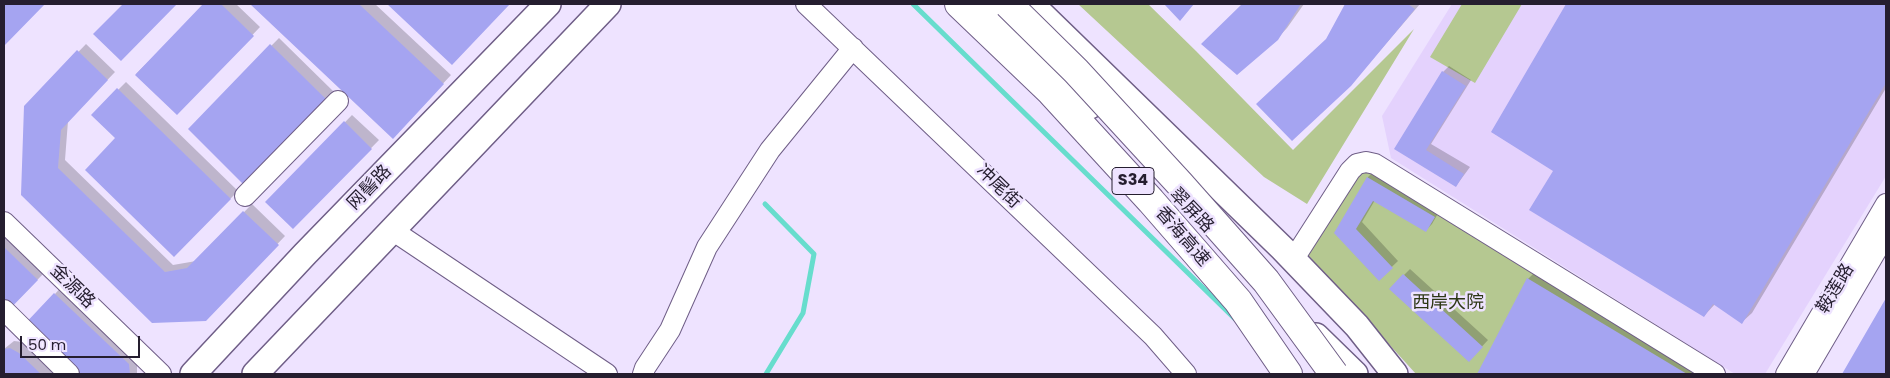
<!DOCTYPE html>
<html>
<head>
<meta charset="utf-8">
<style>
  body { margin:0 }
  #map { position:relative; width:1890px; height:378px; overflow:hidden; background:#eee3ff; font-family:Poppins,sans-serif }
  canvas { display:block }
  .frame { position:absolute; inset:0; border:5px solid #251e2f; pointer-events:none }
  .scale { position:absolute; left:20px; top:336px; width:120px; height:22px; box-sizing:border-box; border:2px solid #251e2f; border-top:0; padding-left:6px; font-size:15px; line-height:18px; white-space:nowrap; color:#251e2f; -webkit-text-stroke:4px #eee3ff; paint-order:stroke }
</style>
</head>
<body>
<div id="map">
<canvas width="1890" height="378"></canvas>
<div class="frame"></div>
<div class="scale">50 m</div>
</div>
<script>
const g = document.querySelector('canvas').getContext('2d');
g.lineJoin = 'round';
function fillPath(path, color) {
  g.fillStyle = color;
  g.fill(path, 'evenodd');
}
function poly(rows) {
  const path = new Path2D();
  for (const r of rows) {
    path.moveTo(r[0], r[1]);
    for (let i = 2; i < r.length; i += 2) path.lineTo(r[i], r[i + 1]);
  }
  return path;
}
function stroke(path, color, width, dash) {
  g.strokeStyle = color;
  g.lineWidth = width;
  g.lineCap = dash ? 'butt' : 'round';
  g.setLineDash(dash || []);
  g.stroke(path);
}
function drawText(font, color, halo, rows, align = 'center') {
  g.font = font + ' Poppins,"Noto Sans SC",sans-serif';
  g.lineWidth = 5;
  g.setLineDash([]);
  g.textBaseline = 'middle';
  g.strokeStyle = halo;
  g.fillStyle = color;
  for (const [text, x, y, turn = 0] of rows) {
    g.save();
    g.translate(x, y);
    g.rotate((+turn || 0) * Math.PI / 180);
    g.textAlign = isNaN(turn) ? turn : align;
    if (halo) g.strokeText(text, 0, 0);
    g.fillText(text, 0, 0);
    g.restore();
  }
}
const built = poly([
  [1452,4,1886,4,1886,176,1765,374,1735,374,1391,158,1382,116]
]);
const green = poly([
  [1078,4,1148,4,1196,51,1293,150,1414,29,1307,204,1264,177],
  [1462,4,1522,4,1475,83,1430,57],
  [1361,166,1699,374,1416,374,1308,255]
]);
const shadow = poly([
  [4,4,44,4,4,45],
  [124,4,176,4,121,60,95,34],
  [205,4,236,4,260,27,177,114,136,74],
  [252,4,375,4,451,75,393,137],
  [389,4,508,4,452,63],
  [1243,4,1304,4,1287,28,1277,39,1203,44],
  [1346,4,1420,4,1360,74,1328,38],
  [1567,4,1886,4,1886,88,1752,313,1742,322,1715,304,1704,316,1555,171,1492,132],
  [279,38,334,92,244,183,189,129],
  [86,44,115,72,68,121,65,160,173,265,196,261,252,204,285,236,205,320,22,194,25,107],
  [1449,66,1471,80,1431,144,1470,167,1456,186,1396,149,1443,72],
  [126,82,238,191,174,256,117,138,93,115],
  [352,115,379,140,293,228,267,202],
  [1374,171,1440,210,1432,224,1426,230,1375,200,1362,222,1398,261,1379,279,1336,232,1368,177],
  [4,232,45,272,5,313,4,312],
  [1410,269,1488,340,1475,354,1404,275],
  [1536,271,1707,374,1479,374,1528,279],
  [62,286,137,356,137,374,72,374,55,294],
  [1886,301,1886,374,1843,374],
  [14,341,23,342,56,374,4,374,4,349]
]);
const stream = poly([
  [913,4,1235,319],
  [765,204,814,254,803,313,766,374]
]);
const building = poly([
  [4,4,45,4,4,46],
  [123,4,177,4,121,61,93,34],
  [203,4,221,4,254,36,177,115,135,75],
  [250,4,359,4,444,84,393,139],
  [387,4,510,4,452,65],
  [1164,4,1194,4,1180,21],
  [1242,4,1301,4,1278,40,1237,75,1201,44],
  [1345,4,1408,4,1415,9,1351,86,1292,141,1256,104,1326,39],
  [1566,4,1886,4,1886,83,1742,324,1713,304,1704,317,1529,210,1553,171,1491,132],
  [270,44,327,100,244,185,188,129],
  [77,50,108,80,61,130,58,168,165,272,187,268,243,211,279,245,206,321,152,323,21,195,24,106],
  [1442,71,1466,86,1426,150,1464,174,1456,187,1394,149],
  [117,88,231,199,174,257,85,170,115,138,91,115],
  [344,121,372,149,293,229,265,202],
  [1367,177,1435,217,1426,232,1373,201,1356,229,1393,268,1379,281,1334,233],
  [4,247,38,280,4,315],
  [1403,274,1483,347,1469,362,1389,289],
  [1527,278,1687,374,1477,374],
  [54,293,129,364,130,374,70,374,21,328],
  [1886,298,1886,374,1842,374],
  [10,348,19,353,41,374,4,374,4,349]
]);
const minor = poly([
  [806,4,1153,336,1186,374],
  [245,196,338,101],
  [4,222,161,374],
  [392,230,607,374],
  [1293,260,1350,171,1357,164,1366,162,1375,164,1715,374],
  [4,310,69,374],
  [643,374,645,368,670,330,707,247,770,150,853,48],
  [1786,374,1886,204],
  [1804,374,1886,234]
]);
const major = poly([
  [987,4,1090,106],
  [1031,4,1283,249,1357,326,1395,374],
  [1316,336,1355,374],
  [193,374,305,254,548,4],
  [255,374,608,4]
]);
const highway = poly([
  [959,4,1051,92,1151,201,1238,301,1288,374]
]);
const highwayBridge = poly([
  [1008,4,1076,71,1180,184,1266,281,1334,374]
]);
const shields = [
  [1133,181,42]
];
const shieldNames = [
  ["S34",1133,181]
];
const streetNames = [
  ["冲尾街",998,187,44],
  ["网髻路",370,188,-46],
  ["翠屏路",1191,211,46],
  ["香海高速",1182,237,49],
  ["金源路",72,287,44],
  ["鞍莲路",1836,289,-59]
];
const parkNames = [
  ["西岸大院",1448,303]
];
fillPath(built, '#e4d2fd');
fillPath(green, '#b5c891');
fillPath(shadow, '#0003');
stroke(stream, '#67ddcd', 5);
fillPath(building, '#a5a4f1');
stroke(minor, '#6f5e87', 22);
stroke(major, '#6f5e87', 28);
stroke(highway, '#6f5e87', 30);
stroke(minor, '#fff', 20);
stroke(major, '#fff', 25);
stroke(highway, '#fff', 28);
stroke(highwayBridge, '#6f5e87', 30, []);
stroke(highwayBridge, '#fff', 28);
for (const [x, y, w] of shields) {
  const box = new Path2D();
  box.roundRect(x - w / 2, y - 13.5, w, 27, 4);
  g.fillStyle = '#eee3ff';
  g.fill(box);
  stroke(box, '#251e2f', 1);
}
drawText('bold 16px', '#251e2f', null, shieldNames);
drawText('18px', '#251e2f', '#eee3ff', streetNames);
drawText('18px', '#2d3715', '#eee3ff', parkNames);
</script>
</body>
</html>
